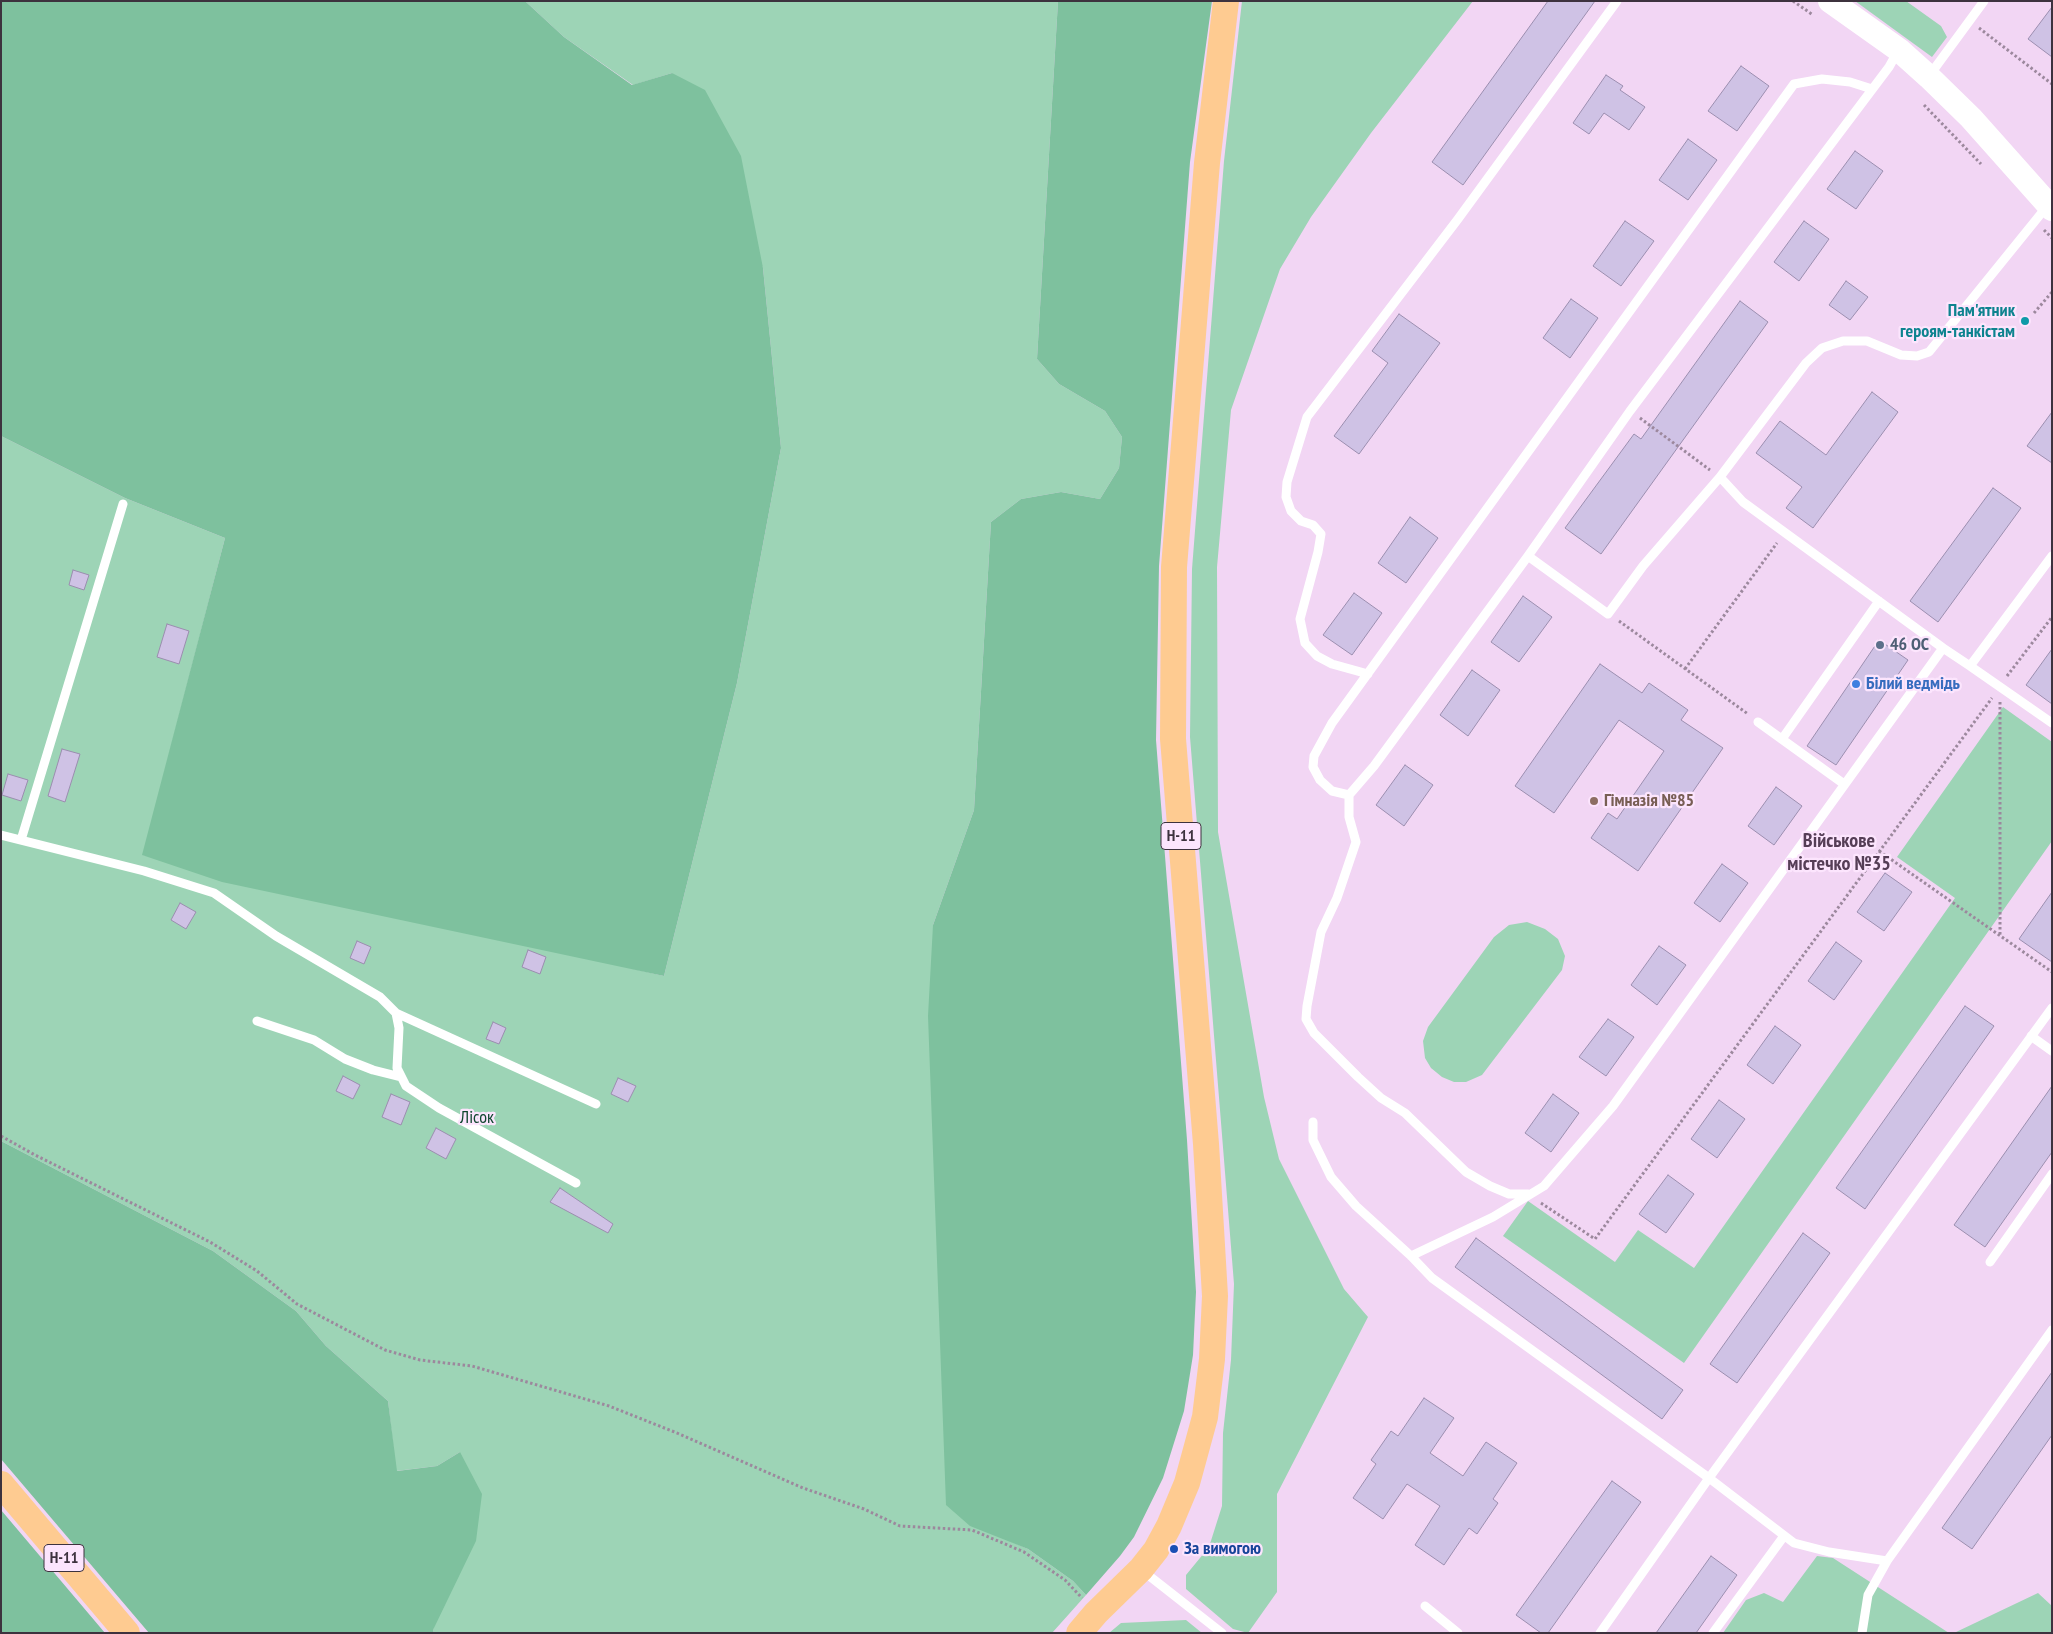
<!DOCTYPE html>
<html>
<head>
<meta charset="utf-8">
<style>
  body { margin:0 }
  #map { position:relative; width:2053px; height:1634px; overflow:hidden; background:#f2d6f4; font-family:"PT Sans Narrow",sans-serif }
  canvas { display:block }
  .frame { position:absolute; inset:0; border:2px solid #3d323e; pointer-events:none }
</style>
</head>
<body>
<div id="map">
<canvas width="2053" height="1634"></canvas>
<div class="frame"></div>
</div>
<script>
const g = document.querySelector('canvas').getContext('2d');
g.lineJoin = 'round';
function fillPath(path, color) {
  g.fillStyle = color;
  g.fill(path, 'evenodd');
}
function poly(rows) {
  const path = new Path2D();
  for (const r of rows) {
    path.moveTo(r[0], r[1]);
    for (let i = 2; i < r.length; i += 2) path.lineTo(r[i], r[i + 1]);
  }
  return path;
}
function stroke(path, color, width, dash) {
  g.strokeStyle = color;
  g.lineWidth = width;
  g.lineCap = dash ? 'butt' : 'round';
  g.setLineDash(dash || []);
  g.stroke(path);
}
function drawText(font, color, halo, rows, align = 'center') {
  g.font = font + ' "PT Sans Narrow",sans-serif';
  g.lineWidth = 4.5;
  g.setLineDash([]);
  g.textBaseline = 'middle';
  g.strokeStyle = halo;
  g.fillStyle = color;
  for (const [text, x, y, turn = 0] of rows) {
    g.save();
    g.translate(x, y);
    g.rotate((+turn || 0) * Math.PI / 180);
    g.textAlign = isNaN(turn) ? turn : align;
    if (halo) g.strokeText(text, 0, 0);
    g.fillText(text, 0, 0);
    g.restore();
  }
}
const green = poly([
  [525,1,1058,1,1037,359,1059,384,1105,411,1122,437,1119,468,1100,499,1061,492,1021,499,991,522,974,810,933,925,1003,1538,1028,1549,1073,1581,1086,1595,1052,1633,434,1633,433,1630,460,1452,437,1466,396,1471,388,1401,326,1346,296,1311,213,1251,1,1141,1,436,125,498,225,538,143,855,664,976,737,683,781,448,763,268,672,73,633,85,564,37],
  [1242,1,1473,1,1371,133,1311,217,1280,269,1231,410,1217,567,1218,832,1264,1097,1279,1159,1344,1289,1368,1317,1277,1494,1277,1592,1248,1633,1233,1629,1186,1589,1186,1575,1209,1547,1222,1506,1223,1433,1231,1360,1234,1284,1190,737,1192,569,1224,161],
  [1855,1,1906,1,1941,26,1947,37,1932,57],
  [2003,707,2052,742,2052,841,1684,1363,1503,1236,1528,1201,1615,1262,1638,1230,1694,1268,1955,898,1897,857],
  [1527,922,1545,929,1558,939,1565,956,1562,970,1482,1075,1466,1082,1454,1082,1442,1077,1431,1068,1425,1058,1423,1041,1428,1027,1494,937,1509,925],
  [1817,1556,1833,1558,1949,1633,1723,1633,1746,1600,1764,1593,1783,1602],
  [2038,1593,2052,1606,2052,1633,1954,1633],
  [1186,1620,1202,1633,1109,1633,1121,1623]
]);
const forest = poly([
  [1,1,525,1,564,37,632,85,672,73,705,90,741,156,763,268,781,448,737,683,664,976,222,882,142,855,225,538,125,498,1,436],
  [1058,1,1212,1,1190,162,1159,566,1156,740,1187,1140,1196,1292,1193,1355,1184,1411,1163,1478,1134,1537,1120,1556,1086,1595,1073,1581,1028,1549,970,1526,946,1505,928,1016,933,925,974,810,991,522,1021,499,1061,492,1100,499,1119,468,1122,437,1105,411,1059,384,1037,359],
  [1,1141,213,1251,296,1311,326,1346,388,1401,397,1471,437,1466,460,1452,482,1494,476,1541,433,1630,434,1633,149,1633,1,1459],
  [1,1510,105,1633,1,1633]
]);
const building = poly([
  [1548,1,1595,1,1463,185,1432,162,1548,1],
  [2052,7,2052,57,2028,39,2052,7],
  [1741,66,1769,86,1737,131,1708,111,1741,66],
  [1606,75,1623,86,1620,90,1645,107,1629,130,1604,113,1589,134,1573,123,1606,75],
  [1688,139,1717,160,1688,200,1659,180,1688,139],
  [1855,151,1883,171,1856,209,1827,189,1855,151],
  [1625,221,1654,241,1621,286,1593,266,1625,221],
  [1804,221,1829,239,1799,281,1774,262,1804,221],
  [1846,281,1868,297,1850,320,1829,305,1846,281],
  [1571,299,1598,318,1570,358,1543,338,1571,299],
  [1740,301,1768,322,1601,554,1565,528,1634,434,1641,439,1740,301],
  [1399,314,1440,343,1359,454,1334,436,1388,363,1372,351,1399,314],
  [1872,392,1898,412,1813,528,1786,508,1802,487,1756,453,1780,421,1826,455,1872,392],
  [2052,412,2052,463,2027,446,2052,412],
  [1993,488,2021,508,1938,622,1910,601,1993,488],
  [1410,517,1438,538,1406,583,1378,563,1410,517],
  [73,570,89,575,84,590,69,585,73,570],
  [1354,593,1382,613,1352,655,1323,635,1354,593],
  [1523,596,1552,617,1519,662,1491,642,1523,596],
  [167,624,189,631,179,664,157,657,167,624],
  [1879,640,1908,660,1836,765,1807,746,1879,640],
  [2052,649,2052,704,2026,685,2052,649],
  [1600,664,1642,693,1649,683,1688,710,1681,720,1723,748,1638,871,1591,838,1608,813,1617,819,1664,751,1619,720,1554,813,1515,786,1600,664],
  [1472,670,1500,690,1468,736,1440,715,1472,670],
  [62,749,80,754,65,802,48,796,62,749],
  [1405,765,1433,785,1404,826,1376,805,1405,765],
  [8,774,28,780,21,801,2,795,8,774],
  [1776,787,1802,806,1774,845,1748,826,1776,787],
  [1722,864,1748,883,1720,922,1694,903,1722,864],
  [1885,873,1912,892,1884,931,1857,912,1885,873],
  [2052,892,2052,962,2019,939,2052,892],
  [180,903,196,912,186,929,171,920,180,903],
  [357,941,371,947,364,964,350,958,357,941],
  [1836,942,1862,961,1834,1000,1808,981,1836,942],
  [1659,946,1686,965,1657,1005,1631,985,1659,946],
  [528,950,546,957,540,974,522,967,528,950],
  [1965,1006,1994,1026,1865,1209,1836,1188,1965,1006],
  [1608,1019,1634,1037,1606,1076,1579,1057,1608,1019],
  [493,1022,506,1028,499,1044,486,1039,493,1022],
  [1775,1026,1801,1045,1773,1084,1747,1065,1775,1026],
  [343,1076,360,1085,353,1099,336,1091,343,1076],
  [618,1078,636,1086,628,1102,611,1094,618,1078],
  [2052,1086,2052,1152,1985,1247,1954,1225,2052,1086],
  [391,1094,410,1102,401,1125,382,1117,391,1094],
  [1553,1094,1579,1113,1551,1152,1525,1133,1553,1094],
  [1719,1100,1745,1119,1717,1158,1691,1139,1719,1100],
  [436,1128,456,1139,446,1159,426,1148,436,1128],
  [1668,1175,1694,1194,1666,1233,1639,1214,1668,1175],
  [560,1188,613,1224,608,1233,550,1202,560,1188],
  [1803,1233,1830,1253,1737,1383,1710,1364,1803,1233],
  [1476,1238,1683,1390,1662,1419,1455,1267,1476,1238],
  [2052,1372,2052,1435,1972,1549,1942,1528,2052,1372],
  [1424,1398,1454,1418,1430,1453,1463,1476,1486,1442,1517,1463,1493,1499,1498,1503,1477,1534,1469,1528,1444,1565,1415,1545,1440,1506,1407,1484,1383,1519,1353,1498,1376,1464,1371,1460,1391,1431,1398,1436,1424,1398],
  [1612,1481,1641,1502,1548,1633,1541,1633,1516,1615,1612,1481],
  [1711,1556,1737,1575,1696,1633,1656,1633,1711,1556]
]);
const path = poly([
  [1793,1,1813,15],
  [1979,28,2052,84],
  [1924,105,1981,164],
  [2044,230,2052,238],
  [2034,313,2052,292],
  [1640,418,1710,470],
  [1619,621,1748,714],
  [1685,669,1777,543],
  [2007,676,2052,617],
  [2000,702,2000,936],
  [1879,851,2052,972],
  [1,1136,35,1155,210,1242,257,1271,297,1304,385,1350,420,1360,472,1366,609,1406,677,1433,803,1488,864,1509,900,1526,972,1530,1024,1552,1065,1580,1082,1598],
  [1541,1203,1595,1239,1992,698]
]);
const lane = poly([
  [1929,76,1984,1],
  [1720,477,1806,363,1822,348,1843,341,1867,341,1901,355,1917,356,1929,352,2048,205],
  [1528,556,1608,614,1643,566,1720,477,1743,502,1943,648],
  [1970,666,2052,723],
  [1368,674,1332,664,1317,656,1305,643,1300,619,1318,552,1321,534,1313,525,1301,521,1291,511,1286,497,1287,482,1307,417,1458,219,1617,1],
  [1758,722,1844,784],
  [1782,739,1879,601],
  [1349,795,1332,791,1320,780,1313,767,1314,756,1332,723,1794,84,1822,79,1850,82,1872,89],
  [1,835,144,871,214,893,276,936,380,997,396,1013,399,1028,397,1068,406,1086,439,1108,576,1183],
  [21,840,123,504],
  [396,1013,596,1104],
  [257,1021,314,1040,345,1059,373,1070,401,1077],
  [2031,1036,2052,1051],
  [1313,1122,1313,1140,1331,1177,1356,1206,1411,1256,1432,1278,1709,1478,1794,1543,1829,1552,1887,1561,2052,1330],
  [1528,1194,1509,1194,1490,1186,1466,1172,1405,1113,1381,1098,1358,1077,1314,1033,1306,1019,1307,1006,1321,932,1337,898,1356,842,1349,817,1349,795,1374,766,1528,556,1630,411,1889,67,1898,51],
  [1411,1256,1493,1217,1544,1186,1613,1106,1943,648,1970,666,2052,556],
  [1990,1262,2052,1174],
  [1143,1571,1222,1633],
  [1425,1606,1458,1633],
  [1600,1633,1709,1478,2052,1008],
  [1713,1633,1784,1536],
  [1862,1633,1868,1595,1887,1561]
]);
const secondary = poly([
  [1830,1,1899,50,1929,77,1971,118,2052,209]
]);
const primary = poly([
  [1,1484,127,1633],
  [1079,1633,1096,1613,1141,1569,1156,1550,1169,1526,1187,1483,1205,1417,1212,1359,1215,1296,1206,1144,1173,739,1174,567,1207,163,1226,1]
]);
const markers = [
  [2025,321,5,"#0f9aa8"],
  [1880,645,5,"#5c6f8a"],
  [1856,684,5,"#3f7fe0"],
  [1594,801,5,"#8d6e63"],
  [1174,1549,5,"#1a4fb4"]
];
const shields = [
  [1181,836,40],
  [64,1558,40]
];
const shieldNames = [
  ["Н-11",1181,836],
  ["Н-11",64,1558]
];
const cultureNames = [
  ["Пам'ятник",2015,311],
  ["героям-танкістам",2015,332]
];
const serviceNames = [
  ["46 ОС",1890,645]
];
const shopNames = [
  ["Білий ведмідь",1866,684]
];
const educationNames = [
  ["Гімназія №85",1604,801]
];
const parkNames = [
  ["Лісок",477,1118]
];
const transitNames = [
  ["За вимогою",1184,1549]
];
const quarterNames = [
  ["Військове",1839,841],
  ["містечко №35",1839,864]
];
fillPath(green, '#9dd4b6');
fillPath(forest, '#7ec19e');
fillPath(building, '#cfc2e5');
stroke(building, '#9b8eaf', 1);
stroke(path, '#9c889d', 3, [2.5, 2.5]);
stroke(lane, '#fff', 9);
stroke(secondary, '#fff', 24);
stroke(primary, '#fecb91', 26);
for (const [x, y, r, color] of markers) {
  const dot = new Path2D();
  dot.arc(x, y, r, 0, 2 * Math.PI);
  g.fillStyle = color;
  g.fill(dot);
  stroke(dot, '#fce5fd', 2);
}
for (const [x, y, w] of shields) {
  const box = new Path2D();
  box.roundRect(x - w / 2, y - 13.5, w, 27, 4);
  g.fillStyle = '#fce5fd';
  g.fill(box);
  stroke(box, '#3d323e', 1);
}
drawText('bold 16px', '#3d323e', null, shieldNames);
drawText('bold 18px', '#0d838f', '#fce5fd', cultureNames, 'right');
drawText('bold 18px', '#4e5e75', '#fce5fd', serviceNames, 'left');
drawText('bold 18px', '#366cbe', '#fce5fd', shopNames, 'left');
drawText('bold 18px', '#785e54', '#fce5fd', educationNames, 'left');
drawText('18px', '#0f452e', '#fce5fd', parkNames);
drawText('bold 18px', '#164399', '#fce5fd', transitNames, 'left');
drawText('bold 20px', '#553e56', '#fce5fd', quarterNames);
</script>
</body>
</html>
